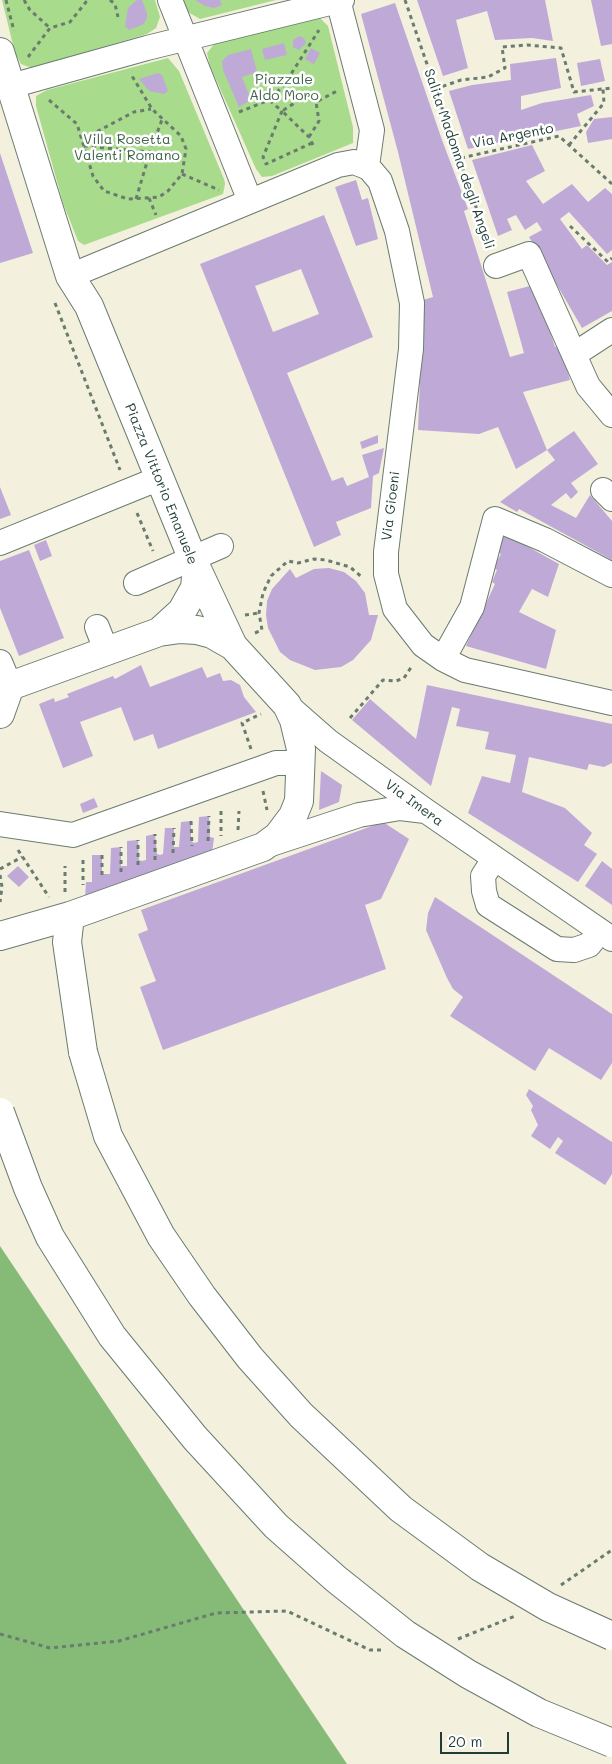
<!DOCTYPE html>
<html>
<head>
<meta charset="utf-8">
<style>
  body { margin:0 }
  #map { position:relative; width:612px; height:1764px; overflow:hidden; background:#f3f0dd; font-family:Mali,sans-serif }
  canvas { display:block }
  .scale { position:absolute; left:440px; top:1732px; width:69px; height:22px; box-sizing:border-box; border:2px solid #1f3d34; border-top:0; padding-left:6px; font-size:15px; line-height:18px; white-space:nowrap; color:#1f3d34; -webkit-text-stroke:4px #fff; paint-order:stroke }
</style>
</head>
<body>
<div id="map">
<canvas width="612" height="1764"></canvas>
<div class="scale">20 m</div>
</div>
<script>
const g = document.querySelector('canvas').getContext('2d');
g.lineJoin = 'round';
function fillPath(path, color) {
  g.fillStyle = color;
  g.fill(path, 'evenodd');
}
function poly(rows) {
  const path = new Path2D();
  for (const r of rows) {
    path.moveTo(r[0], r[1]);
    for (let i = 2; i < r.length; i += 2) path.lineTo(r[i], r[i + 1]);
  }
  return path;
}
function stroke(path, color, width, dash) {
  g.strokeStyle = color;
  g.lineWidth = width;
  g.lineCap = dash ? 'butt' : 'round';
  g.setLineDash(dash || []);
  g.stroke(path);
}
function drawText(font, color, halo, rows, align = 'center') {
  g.font = font + ' Mali,sans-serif';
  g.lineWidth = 5;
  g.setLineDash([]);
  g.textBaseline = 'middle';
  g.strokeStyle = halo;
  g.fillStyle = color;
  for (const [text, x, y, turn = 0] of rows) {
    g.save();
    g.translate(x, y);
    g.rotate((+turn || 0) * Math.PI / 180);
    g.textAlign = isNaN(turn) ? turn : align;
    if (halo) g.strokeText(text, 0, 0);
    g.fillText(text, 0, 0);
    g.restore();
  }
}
const green = poly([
  [2,0,155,0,160,17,156,28,147,34,32,68,21,64,15,53],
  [182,0,276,0,200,19,188,12],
  [314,17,320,18,328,26,353,127,353,143,272,176,262,177,256,169,210,66,207,53,215,43],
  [168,58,179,71,224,179,225,184,223,194,84,245,78,241,63,203,36,106,36,96,47,90]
]);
const forest = poly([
  [0,1246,347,1764,0,1764]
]);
const building = poly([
  [137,0,142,0,147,13,147,18,144,24,129,30,125,26,128,8],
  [195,0,220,0,222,5,214,8,205,6],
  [417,0,545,0,553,41,532,38,495,40,487,11,456,20,468,68,443,76],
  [591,0,612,0,612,44,601,46],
  [395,3,442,140,468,209,464,211,510,357,524,353,507,292,530,286,531,289,534,289,541,304,555,347,560,345,570,380,523,392,547,450,516,469,498,427,479,434,418,430,423,300,433,297,398,152,361,14],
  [299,36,304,38,306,43,299,50,293,47,293,40],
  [284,43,287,55,265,60,262,49],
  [311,48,320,53,314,64,305,59],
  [251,49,257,72,242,77,251,100,239,107,223,70,222,61,228,55],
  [556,58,561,88,521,96,521,110,542,103,591,95,594,106,577,114,581,126,468,149,449,91,472,85,511,80,510,64],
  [600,59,605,81,581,86,577,63],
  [158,73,162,75,168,91,164,94,149,91,139,79],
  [612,117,612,139,588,143,586,132,594,119],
  [532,145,545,171,526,181,543,204,572,184,588,202,605,188,612,194,612,250,607,254,569,212,560,219,582,249,587,245,607,265,612,262,612,311,582,328,529,237,542,230,537,222,525,230,516,215,507,219,512,230,498,236,472,160],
  [0,153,33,253,0,263],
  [356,180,362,200,368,198,378,239,356,246,335,187],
  [324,215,373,337,287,373,332,481,343,477,347,486,369,477,362,455,384,448,379,473,373,476,371,508,336,522,341,535,314,547,200,264],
  [301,269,319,314,273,332,255,286],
  [574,431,598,464,571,483,578,492,571,499,566,493,551,505,576,518,590,495,612,521,612,560,519,509,517,512,500,502,555,460,547,450],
  [378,435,378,443,362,449,360,442],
  [0,487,11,515,0,519],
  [505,534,559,564,548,597,532,589,519,612,556,630,546,669,466,646,495,584,492,582,497,570,493,568,501,554,496,551],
  [46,540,52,556,40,561,34,545],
  [29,550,64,638,19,656,0,608,0,561],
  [329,568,344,572,356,581,365,593,369,615,378,615,371,640,353,660,341,667,315,670,290,660,280,652,268,628,266,615,267,601,272,589,290,569,296,578,314,569],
  [141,665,150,687,202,667,207,678,220,673,223,681,231,680,240,685,244,697,256,712,158,749,153,734,134,741,121,707,80,722,93,756,63,768,39,704,54,698,55,702,69,697,67,694,113,676,115,679],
  [427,685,612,724,612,763,604,767,589,764,587,770,529,757,522,792,565,808,592,833,584,845,597,854,578,882,468,813,482,776,510,783,516,755,485,749,489,732,456,726,460,709,452,707,431,786,352,720,370,699,416,739],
  [321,771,342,785,339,802,319,810],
  [94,798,98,807,83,813,80,804],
  [209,816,210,837,214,838,212,853,85,898,86,882,92,882,92,855,102,855,102,874,110,874,111,848,121,847,121,866,127,866,127,841,138,840,139,860,142,861,146,860,146,836,155,834,157,854,160,855,163,854,165,828,174,828,174,847,179,847,181,822,191,821,191,841,194,843,198,842,199,817],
  [383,822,409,839,381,899,365,905,386,969,163,1050,140,987,156,981,138,934,148,930,141,910],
  [602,861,612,869,612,905,585,886],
  [18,866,29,877,19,887,7,876],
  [435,897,612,1014,612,1063,601,1080,549,1048,535,1071,450,1016,463,997,453,989,447,978,426,930,428,913],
  [529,1089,612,1142,612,1174,605,1185,555,1153,563,1141,558,1137,550,1149,531,1136,538,1125,531,1110,533,1106,526,1095]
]);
const path = poly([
  [6,0,14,31],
  [24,0,30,10,50,28],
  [110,0,115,4,118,17],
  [405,0,489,245],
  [28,57,50,28,70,22,86,2,90,0],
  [435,89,461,80,488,77,505,68,502,47,527,45,561,48,574,92,612,88],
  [49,100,77,124,93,176,104,191,128,199,159,197,168,191,182,174,186,149,181,136,152,109,132,76],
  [239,112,269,100],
  [309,137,319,121,316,102],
  [83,139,134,112,151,109],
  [312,143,266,164,263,157,282,111,269,100,284,85,319,30],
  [313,145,309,137,282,111,304,97,316,102,339,90],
  [569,145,604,103,603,89],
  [84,146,150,152,163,117],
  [461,158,559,136,612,184],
  [182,174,219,190],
  [149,198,156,215],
  [136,199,150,152],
  [570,226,608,262,612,258],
  [55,303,120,470],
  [137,513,153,551],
  [245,615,259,613],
  [255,633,262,630,259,613,263,593,271,576,288,561,298,563,314,559,326,560,350,567,363,578],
  [350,718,383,680,396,681,404,678,412,666],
  [251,749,242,723,261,714],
  [263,791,267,810],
  [221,811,221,836],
  [191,821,192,846],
  [238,830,239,811],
  [208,841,209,816],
  [18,850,49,897],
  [173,853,174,828],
  [102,855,102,878],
  [83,860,83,885],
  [155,860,155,834],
  [138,865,138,840],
  [0,869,22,857],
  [121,872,121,847],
  [0,875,2,887,0,902],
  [65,892,65,866],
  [561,1585,612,1550],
  [0,1634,50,1648,119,1641,216,1613,287,1611,370,1650,385,1650],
  [458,1639,515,1616]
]);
const minor = poly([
  [170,0,250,201],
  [338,0,372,130,367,166],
  [11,86,147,48,342,0],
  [496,266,529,254,588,386,612,415],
  [70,276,338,165,354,162,369,168,380,181,397,231,412,303,411,349,386,552,386,574,395,609,423,645,443,659,465,670,612,703],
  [575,354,612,330],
  [603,490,612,499],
  [0,543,160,478],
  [136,583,221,546],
  [97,627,106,650],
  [443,659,472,607,495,519,545,540,612,575],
  [0,662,10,686,0,690],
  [287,705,328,741,426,811,612,939],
  [0,824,73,835,276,763,300,763],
  [265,846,359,815,400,808,425,811],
  [494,859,483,876,484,891,488,905,557,949,574,950,589,945,600,931]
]);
const major = poly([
  [0,52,70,276,89,306,196,567,196,577,195,588,182,611,159,632,10,686,0,714],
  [159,632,180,629,197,630,212,634,233,646],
  [70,916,67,942,83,1052],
  [0,936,70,916,263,847,278,836,293,816,299,801,301,749,294,720,287,705,233,646,196,567]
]);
const majorBridge = poly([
  [83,1052,108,1136,161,1236,202,1296,250,1358,301,1415,401,1509,480,1567,548,1607,612,1636],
  [0,1112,28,1188,50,1237,112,1336,195,1438,276,1526,336,1579,405,1634,468,1674,539,1713,612,1743]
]);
const parkNames = [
  ["Piazzale",284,80],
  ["Aldo Moro",284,96],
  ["Villa Rosetta",127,140],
  ["Valenti Romano",127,156]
];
const streetNames = [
  ["Via Argento",513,136,-11],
  ["Salita Madonna degli Angeli",459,159,71],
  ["Piazza Vittorio Emanuele",161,484,68],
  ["Via Gioeni",391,506,-83],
  ["Via Imera",414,803,36]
];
fillPath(green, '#a8db8b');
fillPath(forest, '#86bb77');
fillPath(building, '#bfaad7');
stroke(minor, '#697c6f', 26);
stroke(major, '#697c6f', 30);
stroke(path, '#697c6f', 3, [4, 4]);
stroke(minor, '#fff', 24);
stroke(major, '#fff', 28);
stroke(majorBridge, '#697c6f', 30, []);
stroke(majorBridge, '#fff', 28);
drawText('14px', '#41644a', '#fff', parkNames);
drawText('14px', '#1f3d34', '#fff', streetNames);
</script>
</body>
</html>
